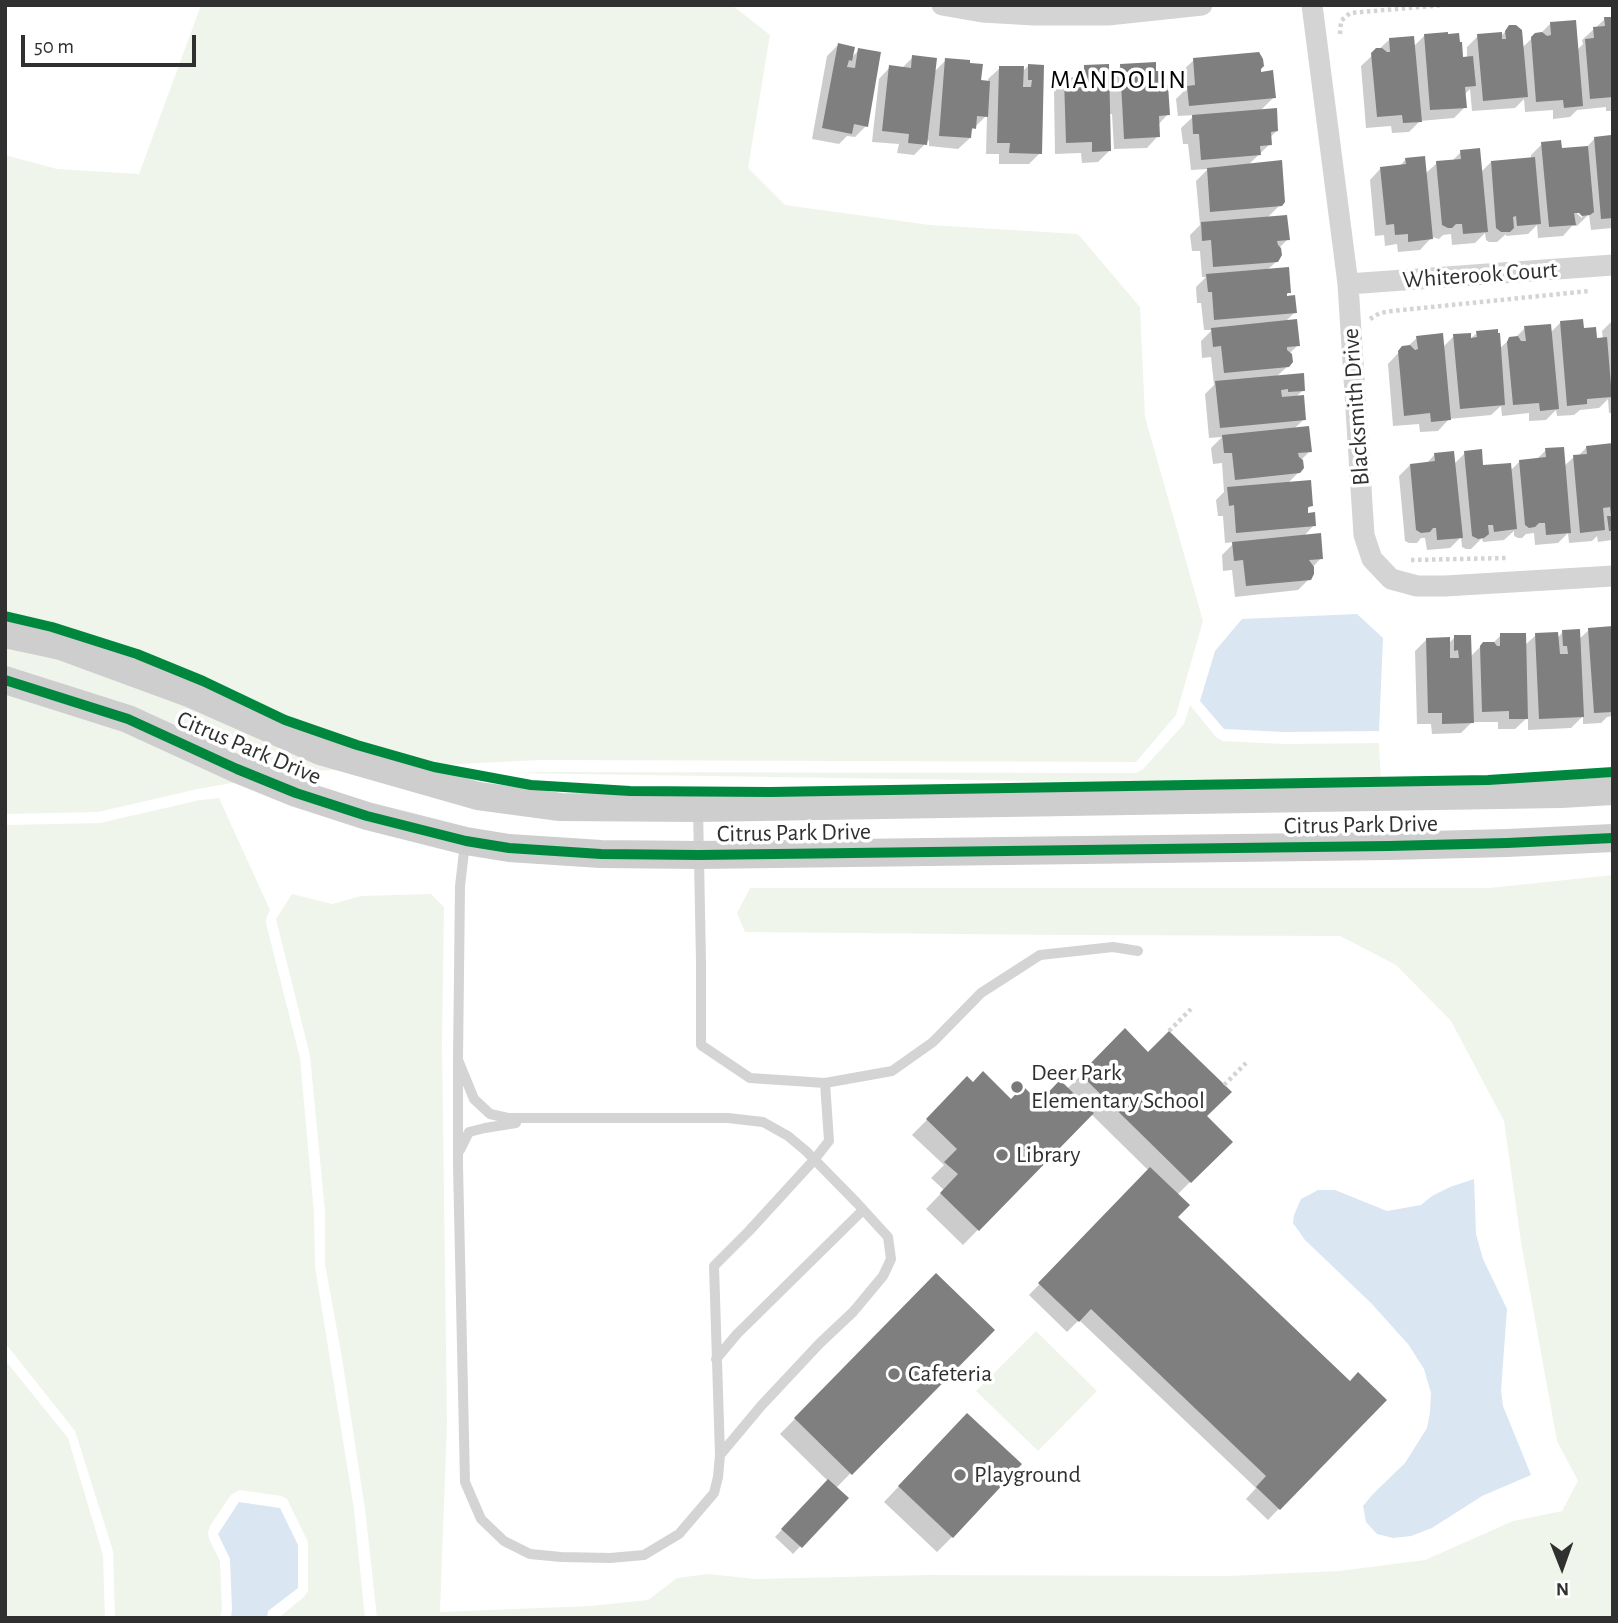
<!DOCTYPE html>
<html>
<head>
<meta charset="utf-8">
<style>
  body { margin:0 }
  #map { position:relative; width:1618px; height:1623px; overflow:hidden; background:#fff; font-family:"Alegreya Sans",sans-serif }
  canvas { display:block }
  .frame { position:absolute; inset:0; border:7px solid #303030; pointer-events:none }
  .north { position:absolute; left:1527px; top:1532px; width:70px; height:70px; -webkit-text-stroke:5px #fff; paint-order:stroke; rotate:179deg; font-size:19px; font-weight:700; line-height:28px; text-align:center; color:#303030 }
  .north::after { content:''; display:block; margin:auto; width:24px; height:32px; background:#303030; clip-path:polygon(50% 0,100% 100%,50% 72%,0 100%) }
  .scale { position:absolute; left:21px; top:35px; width:175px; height:32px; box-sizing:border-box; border:4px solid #303030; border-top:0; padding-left:9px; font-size:21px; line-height:24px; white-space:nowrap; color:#303030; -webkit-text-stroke:5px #fff; paint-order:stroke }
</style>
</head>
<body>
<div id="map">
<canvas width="1618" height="1623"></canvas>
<div class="frame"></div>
<div class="north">N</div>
<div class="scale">50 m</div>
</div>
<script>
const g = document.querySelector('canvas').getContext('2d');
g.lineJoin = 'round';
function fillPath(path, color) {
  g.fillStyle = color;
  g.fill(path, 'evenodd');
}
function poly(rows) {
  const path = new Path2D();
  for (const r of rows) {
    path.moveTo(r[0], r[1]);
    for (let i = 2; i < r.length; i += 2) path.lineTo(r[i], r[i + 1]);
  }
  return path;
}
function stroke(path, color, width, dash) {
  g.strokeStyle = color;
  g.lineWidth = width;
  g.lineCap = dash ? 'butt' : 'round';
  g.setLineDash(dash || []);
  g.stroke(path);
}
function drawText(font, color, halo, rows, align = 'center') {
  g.font = font + ' "Alegreya Sans",sans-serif';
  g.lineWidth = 7;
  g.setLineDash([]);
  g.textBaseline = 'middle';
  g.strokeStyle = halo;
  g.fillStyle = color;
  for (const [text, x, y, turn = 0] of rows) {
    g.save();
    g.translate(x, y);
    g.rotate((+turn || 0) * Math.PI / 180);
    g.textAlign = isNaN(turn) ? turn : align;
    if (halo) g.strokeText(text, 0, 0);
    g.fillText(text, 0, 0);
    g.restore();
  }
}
const green = poly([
  [201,5,732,5,770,35,748,168,785,205,930,225,1078,234,1140,307,1145,417,1203,621,1176,715,1136,762,542,760,292,772,198,789,98,812,5,814,5,155,57,169,139,174],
  [1190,705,1216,737,1223,741,1285,744,1379,743,1381,783,1296,785,510,773,542,772,1136,773,1143,769,1184,724],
  [219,798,270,910,267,916,266,923,300,1058,314,1213,315,1266,354,1509,365,1618,278,1618,304,1597,308,1591,308,1542,287,1499,281,1496,240,1490,231,1495,210,1526,208,1532,209,1539,220,1561,222,1608,220,1618,115,1618,113,1551,75,1431,5,1343,5,825,100,823,200,800],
  [1613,875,1613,1618,377,1618,365,1509,341,1352,325,1264,325,1212,310,1056,276,919,292,894,332,904,361,896,431,894,444,907,442,1044,447,1423,440,1612,590,1606,648,1600,677,1578,708,1574,756,1579,925,1575,1227,1576,1339,1571,1425,1560,1513,1521,1562,1511,1578,1481,1557,1441,1521,1242,1504,1121,1451,1021,1396,965,1340,936,1066,935,745,932,737,913,750,888,1489,888],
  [1036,1331,1097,1391,1038,1451,976,1391],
  [5,1360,68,1438,103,1555,105,1618,5,1618]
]);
const water = poly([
  [1357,614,1383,638,1379,731,1284,732,1224,729,1200,701,1215,651,1242,619],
  [1474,1179,1476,1234,1483,1259,1507,1309,1501,1390,1503,1406,1531,1475,1482,1496,1432,1528,1411,1536,1393,1538,1377,1534,1366,1522,1363,1506,1373,1494,1405,1463,1427,1428,1430,1412,1431,1393,1424,1369,1408,1344,1371,1303,1305,1240,1293,1223,1294,1215,1301,1199,1318,1190,1335,1190,1387,1211,1421,1205,1432,1196,1450,1187],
  [239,1502,280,1508,298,1545,298,1588,268,1611,267,1618,231,1618,232,1609,230,1559,218,1534]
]);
const shadow = poly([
  [1613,18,1613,111,1606,111,1606,107,1577,110,1570,117,1553,119,1553,110,1525,112,1524,99,1515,108,1472,111,1470,89,1464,95,1465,107,1454,118,1420,121,1409,132,1392,133,1391,126,1366,128,1361,66,1390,39,1413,47,1424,36,1462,59,1467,58,1467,47,1478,36,1500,37,1510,27,1522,48,1535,35,1540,34,1550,24,1577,50,1583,44,1582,40,1605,19],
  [838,45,851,58,859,50,866,126,855,137,847,136,839,144,812,139,827,56],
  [913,57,934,72,946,60,980,81,988,82,988,79,1000,68,1022,72,1028,66,1043,66,1040,153,1029,164,999,164,999,154,986,154,987,115,970,132,970,138,958,149,929,146,929,140,914,155,897,153,899,144,872,142,879,79,890,67,901,69],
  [1194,60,1259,69,1274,97,1260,111,1277,131,1269,138,1270,144,1248,165,1283,202,1267,218,1288,239,1279,248,1277,261,1266,271,1289,292,1284,298,1295,312,1285,322,1298,345,1290,353,1288,366,1276,377,1303,390,1295,398,1304,419,1294,429,1310,451,1301,460,1299,472,1288,483,1311,505,1306,511,1314,525,1303,537,1321,558,1312,568,1310,578,1298,590,1235,597,1232,570,1223,571,1222,555,1235,542,1225,543,1223,516,1218,516,1216,500,1224,492,1222,463,1213,464,1211,448,1222,437,1209,438,1205,394,1214,385,1211,357,1202,358,1201,341,1212,330,1204,330,1201,303,1197,303,1196,287,1206,277,1202,277,1200,251,1192,251,1190,235,1200,225,1196,181,1208,169,1191,170,1188,144,1183,144,1181,128,1195,115,1178,116,1176,99,1184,91,1182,71],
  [1121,66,1158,87,1168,114,1158,125,1158,136,1147,148,1114,149,1112,114,1109,114,1109,151,1098,162,1082,163,1081,153,1055,154,1054,91,1065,80,1073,78,1085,67,1108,79],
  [1595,138,1613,141,1612,228,1591,230,1589,214,1577,226,1572,226,1563,236,1538,238,1537,225,1528,234,1506,236,1506,234,1497,242,1489,242,1486,240,1485,233,1475,243,1452,245,1451,234,1443,235,1439,239,1432,237,1420,250,1398,252,1397,244,1385,246,1384,235,1375,236,1370,180,1381,168,1399,167,1406,159,1425,174,1437,163,1452,161,1461,152,1480,173,1491,162,1531,159,1531,155,1542,144,1561,150,1586,148],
  [1571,208,1582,213,1582,218],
  [1613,320,1613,413,1609,413,1608,399,1599,408,1580,410,1574,415,1557,416,1556,410,1546,420,1529,421,1529,413,1502,416,1501,406,1491,415,1449,419,1438,431,1420,432,1419,424,1393,426,1388,364,1403,348,1407,347,1417,338,1442,348,1454,336,1469,340,1477,333,1499,349,1510,339,1515,338,1525,328,1550,333,1560,323,1583,330,1595,340,1603,339,1602,331],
  [1613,445,1612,540,1598,542,1597,536,1592,541,1569,543,1568,533,1558,543,1535,545,1534,533,1526,534,1522,538,1518,538,1514,536,1514,531,1504,540,1483,542,1482,538,1471,549,1466,549,1462,547,1461,537,1450,548,1427,550,1425,538,1421,538,1417,543,1409,543,1405,541,1399,476,1410,465,1426,464,1435,454,1454,464,1465,453,1482,467,1510,471,1520,461,1536,460,1546,450,1564,466,1574,457,1578,456,1587,447],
  [1589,630,1613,637,1613,716,1607,717,1601,723,1583,724,1583,716,1571,728,1528,730,1528,717,1515,729,1498,729,1498,722,1472,722,1461,733,1432,734,1431,724,1417,724,1415,651,1426,640,1448,644,1455,637,1470,657,1483,644,1492,644,1501,635,1524,646,1536,635,1557,638,1563,632,1578,640],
  [1125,1031,1230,1142,1177,1195,1176,1217,1350,1383,1384,1400,1268,1520,1246,1499,1256,1488,1079,1320,1067,1332,1029,1295,1149,1171,1091,1114,963,1245,926,1209,944,1190,931,1178,944,1165,912,1135,967,1079,973,1084,1011,1101,1039,1104,1067,1089],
  [936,1276,992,1330,836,1488,846,1498,793,1554,775,1537,828,1481,780,1434],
  [952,1430,952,1537,937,1552,884,1502]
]);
const building = poly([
  [1604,17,1613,17,1613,97,1590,99,1585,39,1594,38,1593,27,1605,26],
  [1576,20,1583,106,1564,108,1563,100,1536,102,1531,37,1535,33,1542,32,1547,36,1551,35,1550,22],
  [1509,25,1516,25,1522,30,1528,97,1483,101,1477,34,1502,32,1502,39,1506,39,1505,31],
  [1448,32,1448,34,1459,33,1460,42,1462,42,1463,57,1473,56,1476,86,1465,87,1467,108,1430,110,1424,34],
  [1414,36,1422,122,1403,123,1402,115,1377,117,1371,53,1376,48,1382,48,1387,52,1390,52,1389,38],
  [838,43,855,47,852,61,849,60,847,67,855,68,858,48,881,52,868,127,854,124,852,134,822,128],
  [1259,52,1263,59,1264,66,1261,69,1261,72,1273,70,1276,98,1189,106,1187,86,1195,85,1193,58],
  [912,55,937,58,927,145,908,143,909,134,882,131,889,65,911,68],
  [945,58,970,60,970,63,983,64,981,80,990,81,988,117,977,116,976,129,972,128,971,138,939,136],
  [1156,62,1156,71,1159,71,1160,85,1168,85,1170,115,1159,116,1160,137,1124,139,1120,64],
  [1028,64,1044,65,1042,154,1009,153,1010,143,997,143,999,66,1024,66,1023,87,1031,87,1032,80,1028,80],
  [1109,64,1111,151,1092,152,1092,142,1066,143,1064,78,1084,77,1084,65],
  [1277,108,1278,131,1271,132,1272,145,1260,146,1261,155,1201,160,1199,134,1193,134,1192,115],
  [1611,135,1613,139,1613,218,1601,219,1594,137],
  [1561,140,1562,148,1588,146,1594,212,1590,215,1582,216,1579,213,1574,213,1576,225,1549,227,1541,142],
  [1480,148,1488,232,1463,234,1462,224,1456,224,1452,228,1448,228,1442,225,1436,161,1461,159,1460,150],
  [1425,156,1433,239,1408,242,1408,234,1395,235,1394,224,1386,225,1380,167,1406,164,1405,158],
  [1535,157,1541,224,1517,226,1516,216,1513,217,1514,228,1510,232,1501,232,1496,228,1491,161],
  [1282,160,1285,202,1282,206,1210,212,1207,168],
  [1287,215,1290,240,1277,241,1278,245,1281,248,1282,255,1278,262,1213,267,1211,240,1202,241,1201,222],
  [1289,267,1291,293,1287,293,1287,296,1295,295,1297,313,1214,320,1212,292,1208,292,1206,274],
  [1297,319,1300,346,1287,347,1287,350,1292,354,1293,362,1289,367,1224,373,1221,346,1213,347,1211,328],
  [1583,319,1584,328,1596,327,1597,338,1607,337,1612,397,1587,399,1587,404,1567,406,1560,321],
  [1551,324,1559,409,1540,411,1539,403,1513,405,1507,342,1509,337,1518,336,1521,341,1526,341,1524,326],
  [1498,329,1498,333,1500,333,1505,405,1460,409,1453,334,1471,333,1471,338,1477,337,1476,331],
  [1443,333,1451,420,1431,422,1430,413,1404,416,1398,351,1402,346,1410,345,1415,350,1418,349,1416,336],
  [1304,373,1305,391,1288,392,1288,389,1281,390,1282,397,1304,395,1306,420,1220,428,1215,381],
  [1309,426,1312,452,1298,453,1299,457,1303,460,1304,468,1300,473,1235,480,1232,453,1224,453,1222,435],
  [1613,443,1613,531,1609,531,1607,516,1611,516,1610,507,1603,508,1605,530,1580,533,1573,455,1587,454,1586,446],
  [1564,447,1571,533,1546,535,1545,523,1539,523,1535,527,1529,528,1525,525,1519,460,1546,457,1545,448],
  [1482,449,1483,465,1511,463,1517,529,1494,532,1493,525,1488,525,1489,534,1484,538,1478,539,1472,536,1464,451],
  [1454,451,1463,538,1437,540,1436,528,1433,528,1430,532,1421,533,1416,530,1410,464,1435,461,1434,453],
  [1311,480,1313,506,1308,507,1308,513,1315,512,1316,526,1236,533,1234,505,1229,506,1227,487],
  [1321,533,1323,559,1309,560,1314,567,1314,574,1311,580,1246,586,1243,560,1234,561,1232,542],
  [1613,626,1613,712,1594,713,1588,628],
  [1580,629,1584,717,1539,719,1535,633,1558,632,1560,654,1568,654,1567,646,1563,646,1562,630],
  [1500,633,1526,633,1528,719,1509,719,1509,711,1482,712,1480,646,1483,642,1494,642,1497,646,1500,646],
  [1454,635,1471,635,1474,723,1442,724,1442,713,1428,713,1426,638,1450,637,1450,658,1459,658,1458,650,1454,651],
  [1125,1028,1148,1052,1169,1031,1232,1092,1207,1116,1233,1142,1191,1183,1080,1074],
  [983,1071,1011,1099,1023,1086,1039,1102,1060,1080,1094,1113,979,1231,940,1193,958,1174,944,1162,957,1149,926,1119,967,1076,973,1082],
  [1150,1167,1190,1205,1178,1217,1350,1381,1358,1372,1387,1400,1280,1510,1256,1487,1266,1476,1091,1309,1079,1322,1038,1283],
  [936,1273,995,1330,852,1475,794,1418],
  [967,1413,1022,1464,953,1538,898,1486],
  [828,1479,849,1498,802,1548,781,1529]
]);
const path = poly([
  [1340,34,1341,21,1350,13,1444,5],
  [1370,319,1380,313,1392,311,1589,291],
  [1411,560,1507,558],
  [1169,1031,1191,1009],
  [1224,1085,1246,1063]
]);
const lane = poly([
  [698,808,701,962,701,1045,750,1078,825,1083,892,1071,933,1042,981,993,1040,955,1113,947,1138,951],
  [458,1060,474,1099,490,1114,508,1118,728,1118,763,1122,788,1136,806,1151,857,1203,888,1237,891,1259,883,1276,853,1312,820,1343,761,1406,720,1455,718,1477,714,1493,679,1534,644,1555,610,1558,561,1557,530,1554,504,1541,481,1519,465,1482,458,1165,458,1060,460,886,465,843],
  [460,1150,469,1132,485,1128,516,1123],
  [716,1359,737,1334,863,1210],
  [720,1455,714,1266,749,1231,814,1160,829,1141,825,1083]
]);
const street = poly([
  [942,5,982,12,1034,15,1108,15,1202,5],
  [1312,5,1348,284,1364,535,1372,559,1391,579,1417,586,1445,586,1613,576],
  [1348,284,1613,265]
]);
const secondary = poly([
  [5,634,61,646,189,693,320,751,478,796,560,807,698,808,1561,794,1613,791],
  [5,680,128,719,237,769,296,793,367,816,466,841,509,848,601,854,699,855,1389,846,1507,843,1613,838]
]);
const cycleway = poly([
  [5,616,52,627,137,654,203,681,285,720,357,745,434,767,531,785,630,791,770,792,1488,780,1613,772],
  [5,680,128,719,237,769,296,793,367,816,466,841,509,848,601,854,699,855,1389,846,1507,843,1613,838]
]);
const markers = [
  [1017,1087,7,"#787878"],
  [1002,1155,7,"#787878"],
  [894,1374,7,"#787878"],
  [960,1475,7,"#787878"]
];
const streetNames = [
  ["Whiterook Court",1480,275,-4],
  ["Blacksmith Drive",1356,407,-94],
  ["Citrus Park Drive",249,748,23],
  ["Citrus Park Drive",1361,825,-1],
  ["Citrus Park Drive",794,833,-1]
];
const poiNames = [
  ["Deer Park",1031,1073],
  ["Elementary School",1031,1101],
  ["Library",1016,1155],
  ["Cafeteria",908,1374],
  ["Playground",974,1475]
];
const neighbourhoodNames = [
  ["MANDOLIN",1119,80]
];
fillPath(green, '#f0f5ec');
fillPath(water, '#dae6f2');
fillPath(shadow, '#0003');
fillPath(building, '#7f7f7f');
stroke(path, '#d4d4d4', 4.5, [3.5, 3.5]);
stroke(lane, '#d4d4d4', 10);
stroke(street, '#d4d4d4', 21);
stroke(secondary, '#cecece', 28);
stroke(cycleway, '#00873e', 10);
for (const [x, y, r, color] of markers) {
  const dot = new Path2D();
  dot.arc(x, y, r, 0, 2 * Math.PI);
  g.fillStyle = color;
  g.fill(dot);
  stroke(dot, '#fff', 2.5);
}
drawText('24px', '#303030', '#fff', streetNames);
drawText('24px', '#303030', '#fff', poiNames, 'left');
g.letterSpacing = '2px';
drawText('26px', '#000', '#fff', neighbourhoodNames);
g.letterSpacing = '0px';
</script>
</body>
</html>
